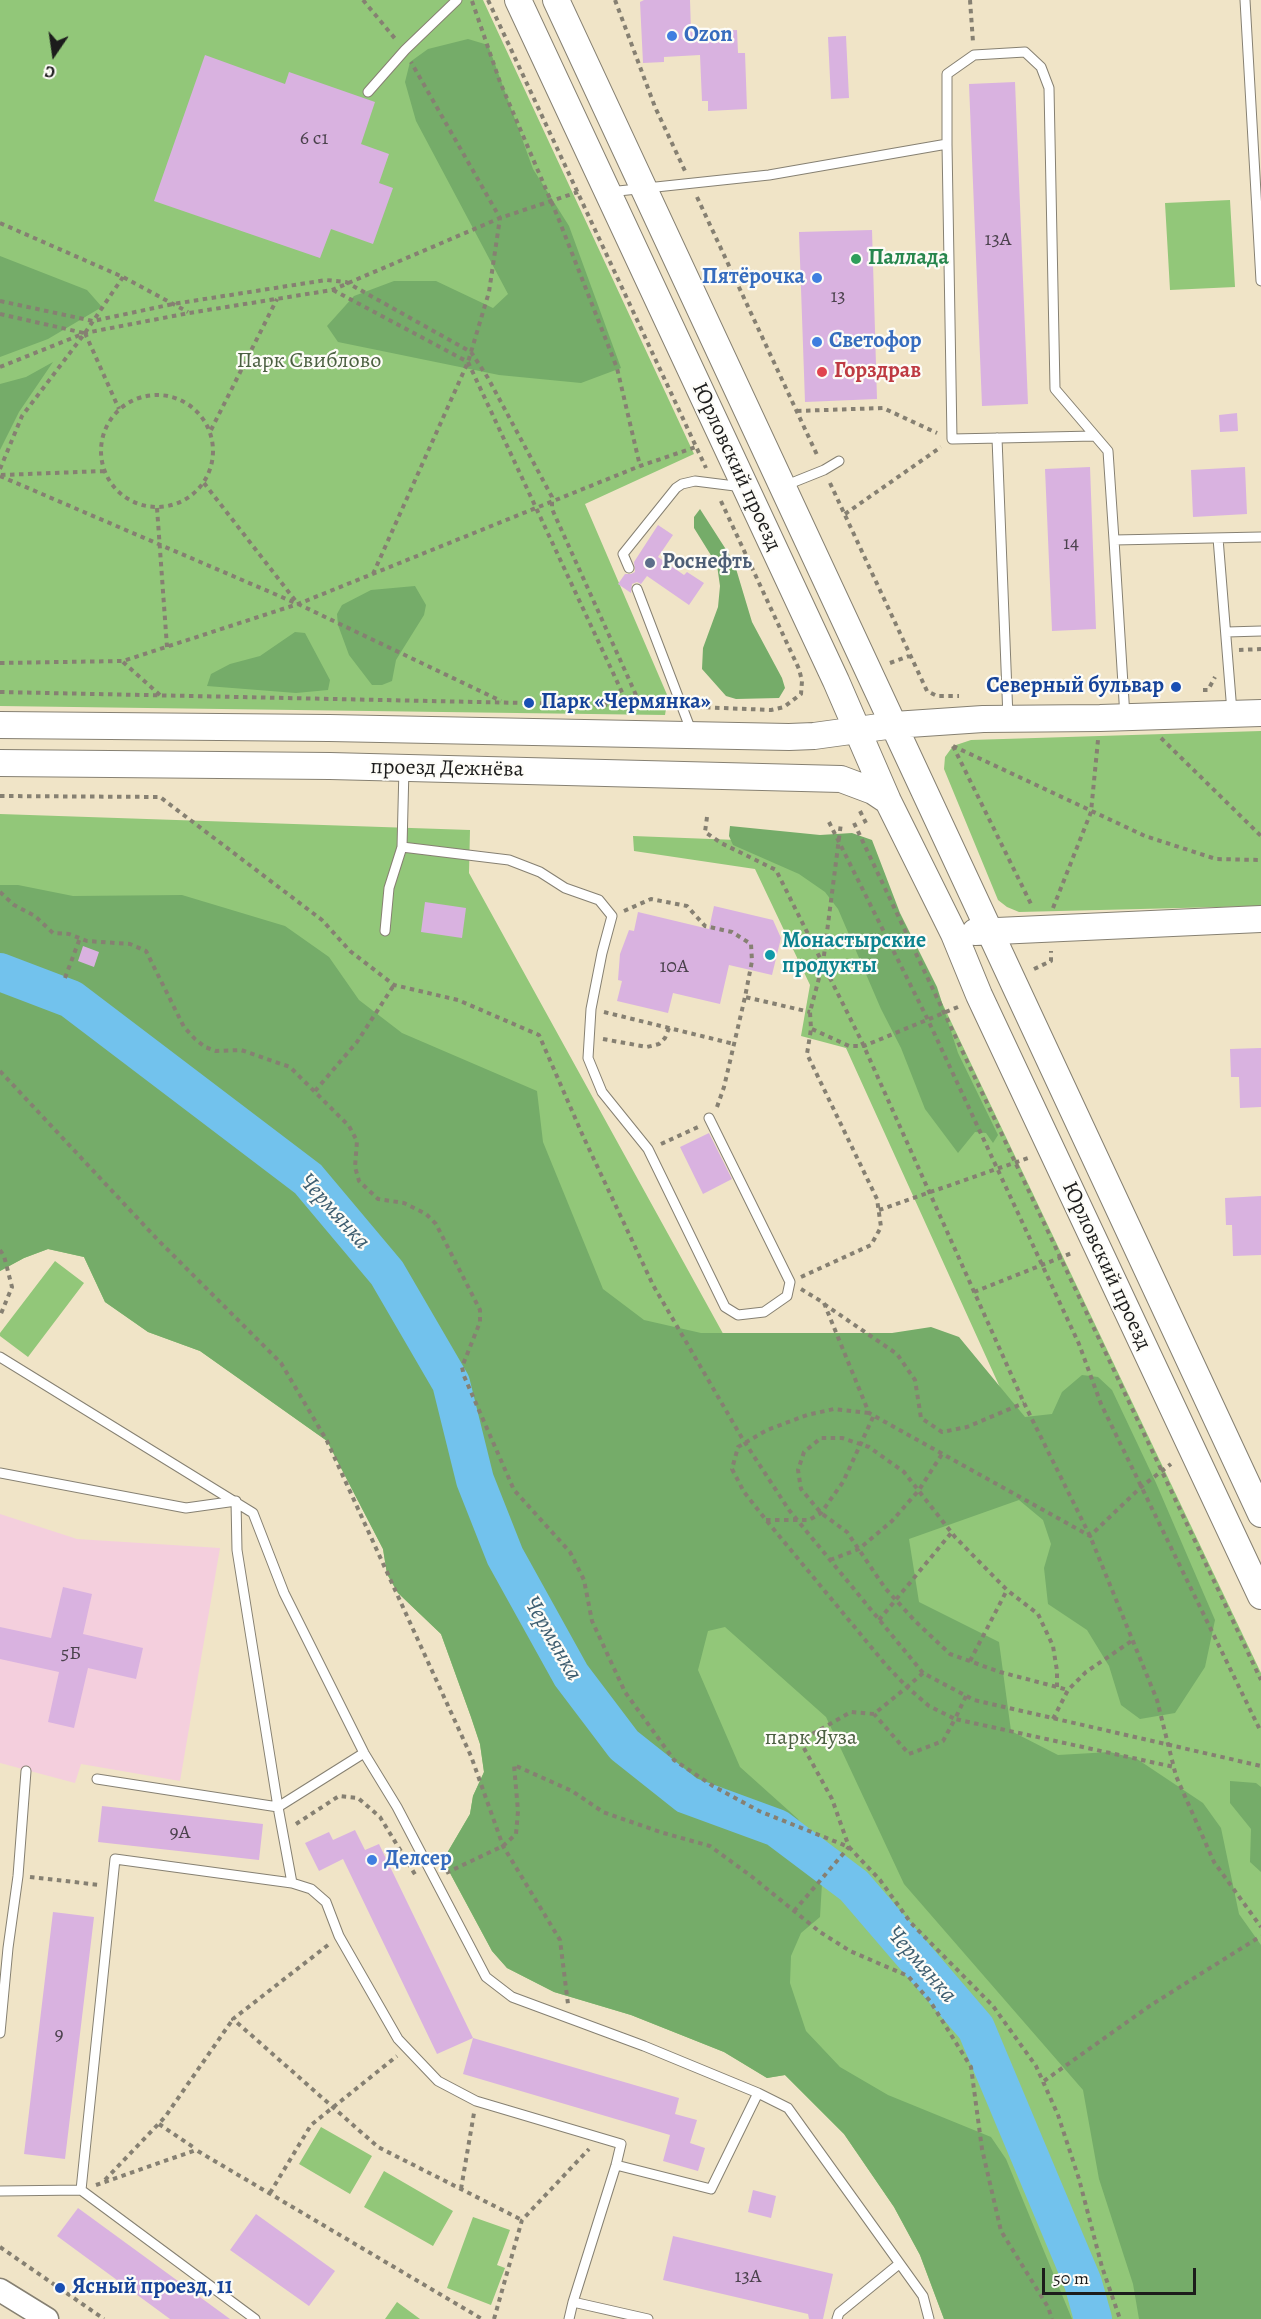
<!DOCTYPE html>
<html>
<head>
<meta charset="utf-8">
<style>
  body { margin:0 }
  #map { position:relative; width:1261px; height:2319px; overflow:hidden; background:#f0e4c7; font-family:Alegreya,serif }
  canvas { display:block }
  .north { position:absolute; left:24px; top:24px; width:60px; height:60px; -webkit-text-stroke:4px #fdfcf7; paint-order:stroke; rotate:193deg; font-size:16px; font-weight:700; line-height:24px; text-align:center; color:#1c1c1c }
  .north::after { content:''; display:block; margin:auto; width:21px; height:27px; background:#1c1c1c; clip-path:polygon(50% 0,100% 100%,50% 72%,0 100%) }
  .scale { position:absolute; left:1042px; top:2268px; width:154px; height:27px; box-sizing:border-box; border:3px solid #1c1c1c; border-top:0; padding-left:8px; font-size:18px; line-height:21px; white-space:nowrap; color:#1c1c1c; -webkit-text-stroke:4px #fdfcf7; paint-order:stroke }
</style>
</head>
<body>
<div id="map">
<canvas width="1261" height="2319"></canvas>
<div class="north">С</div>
<div class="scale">50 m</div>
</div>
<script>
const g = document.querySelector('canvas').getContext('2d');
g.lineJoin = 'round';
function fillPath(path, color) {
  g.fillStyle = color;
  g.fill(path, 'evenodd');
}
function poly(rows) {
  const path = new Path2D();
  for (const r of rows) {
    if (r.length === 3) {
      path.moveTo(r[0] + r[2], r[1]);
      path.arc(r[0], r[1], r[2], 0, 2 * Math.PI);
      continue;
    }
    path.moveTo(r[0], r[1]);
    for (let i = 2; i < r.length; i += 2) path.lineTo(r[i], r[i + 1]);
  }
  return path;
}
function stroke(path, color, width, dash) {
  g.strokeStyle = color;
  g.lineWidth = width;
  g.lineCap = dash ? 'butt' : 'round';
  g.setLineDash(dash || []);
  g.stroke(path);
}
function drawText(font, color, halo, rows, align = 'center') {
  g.font = font + ' Alegreya,serif';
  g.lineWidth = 4.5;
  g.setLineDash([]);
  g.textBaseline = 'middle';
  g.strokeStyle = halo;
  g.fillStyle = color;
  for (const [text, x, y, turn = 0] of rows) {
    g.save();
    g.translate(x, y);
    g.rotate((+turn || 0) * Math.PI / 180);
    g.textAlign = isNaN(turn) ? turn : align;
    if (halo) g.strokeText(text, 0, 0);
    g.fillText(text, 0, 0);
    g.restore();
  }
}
const built = poly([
  [0,1514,77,1539,220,1548,180,1781,81,1764,75,1783,0,1763]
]);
const green = poly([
  [0,0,483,0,694,454,585,504,668,697,665,715,0,706],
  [1230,200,1235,287,1170,290,1165,203],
  [1261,731,1261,906,1019,912,1007,907,998,900,944,769,945,757,953,746,971,740],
  [0,814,470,830,469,873,769,1417,1022,1436,846,1048,801,1036,810,985,755,869,634,851,633,836,867,845,1261,1673,1261,2319,944,2319,920,2255,894,2207,844,2134,785,2075,767,2078,724,2052,631,2015,554,1992,507,1968,492,1951,443,1860,470,1814,473,1796,484,1772,480,1744,471,1717,441,1634,398,1593,387,1574,383,1549,327,1441,200,1351,148,1332,105,1302,84,1257,48,1249,24,1258,0,1271],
  [55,1261,84,1283,28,1357,0,1336,0,1333],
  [321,2127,372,2156,350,2194,299,2164],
  [384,2171,453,2211,433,2246,364,2207],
  [473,2217,510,2230,497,2265,505,2268,491,2305,447,2288],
  [397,2302,420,2319,385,2319]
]);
const forest = poly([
  [468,39,488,45,533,169,569,226,621,368,581,383,499,375,338,342,327,326,354,296,394,281,436,281,493,308,508,294,416,121,405,82,410,62,428,49],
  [0,256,87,290,102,307,48,339,0,357],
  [53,362,19,412,0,450,0,384,26,377],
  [700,509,734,562,752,622,782,678,785,688,779,698,736,699,726,696,702,669,703,648,718,607,720,586,717,565,694,528,694,517],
  [415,586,426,605,424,615,396,660,392,681,382,685,372,685,349,655,338,625,337,614,342,605,371,590],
  [295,632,305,633,330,680,328,690,296,693,207,686,211,674,230,664,260,656],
  [730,826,820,835,852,833,872,840,900,913,937,987,958,1053,998,1135,993,1143,986,1133,975,1132,958,1153,925,1109,901,1048,881,1009,838,909,825,892,799,874,733,845,729,836],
  [0,885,18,885,73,896,182,895,285,926,329,957,359,1000,402,1033,537,1091,543,1142,603,1289,644,1320,701,1333,892,1333,931,1327,959,1337,1025,1417,1052,1414,1062,1392,1082,1375,1098,1377,1112,1390,1156,1483,1215,1620,1205,1667,1175,1713,1140,1719,1121,1705,1109,1666,1087,1630,1048,1604,1044,1568,1051,1544,1043,1520,1019,1500,909,1539,919,1602,999,1642,1011,1731,1058,1755,1110,1752,1137,1759,1203,1803,1221,1828,1239,1914,1261,1945,1261,2319,1139,2319,1133,2284,1099,2179,1083,2090,904,1884,826,1717,725,1627,708,1631,698,1670,740,1767,798,1819,823,1866,820,1917,801,1933,791,1956,790,1983,806,2031,840,2067,888,2095,991,2137,1006,2159,1072,2319,944,2319,920,2255,894,2207,844,2134,785,2075,767,2078,724,2052,631,2015,554,1992,507,1968,492,1951,443,1860,470,1814,473,1796,484,1772,480,1744,471,1717,441,1634,398,1593,387,1574,383,1549,327,1441,200,1351,148,1332,105,1302,84,1257,48,1249,24,1258,0,1271],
  [1230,1781,1256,1783,1261,1787,1261,1872,1250,1862,1251,1829,1230,1803]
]);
const river = poly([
  [0,972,71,999,308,1179,387,1273,451,1383,475,1480,505,1556,571,1675,624,1745,687,1795,777,1828,854,1886,976,2028,1083,2283,1093,2319]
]);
const building = poly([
  [644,0,690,0,691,32,737,30,738,53,745,53,747,109,708,111,708,101,702,101,700,55,664,57,664,62,643,63,640,2],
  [846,36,849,98,831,99,828,37],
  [205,55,285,84,289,72,375,102,361,144,389,154,379,183,393,188,373,244,331,229,320,258,154,201],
  [1015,82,1028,404,982,406,969,84],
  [872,230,877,399,805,402,799,232],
  [1237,413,1238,431,1220,432,1219,415],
  [1090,467,1096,629,1052,631,1045,469],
  [1245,467,1247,514,1193,517,1191,470],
  [658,525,673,535,658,557,684,575,687,572,704,583,689,605,647,576,641,584,637,582,632,584,631,593,618,584,625,574,631,574,635,572,634,562],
  [425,902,466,908,462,938,421,932],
  [714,906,773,920,781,938,772,975,729,965,720,1004,673,993,668,1013,617,1001,622,981,618,980,620,954,629,930,634,931,638,912,709,929],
  [83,946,99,952,94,967,78,961],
  [1261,1048,1261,1107,1240,1108,1239,1077,1231,1077,1230,1049],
  [709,1133,732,1179,703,1194,680,1147],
  [1261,1196,1261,1255,1233,1256,1232,1225,1226,1225,1225,1198],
  [63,1587,92,1594,83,1634,143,1648,136,1679,88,1668,74,1728,48,1722,59,1672,0,1659,0,1627,51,1638],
  [102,1806,263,1824,259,1860,98,1842],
  [355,1830,365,1850,379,1844,473,2038,437,2054,343,1859,319,1871,305,1843,329,1832,333,1840],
  [53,1912,94,1917,65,2159,24,2154],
  [473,2038,679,2098,675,2114,697,2120,690,2143,705,2148,698,2171,663,2161,670,2135,463,2074],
  [753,2190,776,2196,771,2218,748,2212],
  [78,2208,230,2319,170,2319,57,2236],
  [256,2214,335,2271,309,2306,230,2250],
  [673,2236,833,2274,823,2319,809,2319,808,2314,663,2280]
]);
const path = poly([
  [363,0,397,41],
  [488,0,706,468],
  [615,0,655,107,685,171],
  [970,0,973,42],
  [472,1,500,82,557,215,617,368,640,466],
  [697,197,818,457],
  [0,223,123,277,188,312],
  [333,290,468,362,628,705],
  [0,301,93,321,173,304,326,280,346,282,471,352,488,378,552,497,552,509,641,706],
  [0,314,84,333],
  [85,333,119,409],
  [0,367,85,333,189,313,332,290,500,218,578,192],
  [157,451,56],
  [797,411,883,408,937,433],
  [211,430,277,299],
  [0,469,22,416,85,333,123,277],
  [1,475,104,471],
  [0,476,298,604,501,701],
  [204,483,298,604],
  [830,483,927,691,937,696,959,696],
  [157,508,167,647],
  [845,514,941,447],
  [373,574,468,362,489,292,500,218,411,62],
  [1239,650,1261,649],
  [123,662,160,695],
  [0,663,123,661,298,604,640,466,696,447],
  [890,663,909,656],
  [1203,690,1208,690,1215,677],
  [0,692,668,706],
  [697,707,771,710,784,707,801,694,802,681,799,669,720,499],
  [1161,738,1261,836],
  [953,746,1145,836,1216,859,1261,860],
  [953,746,1032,906],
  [0,796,160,797,322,920,350,951,394,985,458,1000,539,1035,583,1136,653,1285,742,1438,789,1510,923,1673,974,1700,1261,1766],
  [860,811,866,823],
  [707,817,705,832,721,843,776,870,862,1042,1024,1403,1090,1536,1157,1700,1176,1776,1214,1862,1261,1927],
  [829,822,928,1020,1079,1344,1101,1404,1261,1732],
  [854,823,1261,1680],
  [0,892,14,905,35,916,53,933,69,934,87,941,130,944,146,951,184,1027,195,1039,205,1047,216,1051,241,1050,290,1067,349,1126,357,1141,355,1167,359,1181,378,1199,404,1203,426,1214,436,1224,480,1310,480,1322,462,1367,464,1376,514,1490,570,1552,584,1580,592,1621,625,1692,674,1760,713,1786,759,1811,849,1847,880,1880,911,1923,993,2006,1036,2066,1058,2115,1079,2179,1102,2267,1120,2319],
  [1053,908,1091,812,1098,740],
  [624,911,651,899,687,906,705,926,732,932,751,944,752,961,745,997,810,1012],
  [1034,969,1051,961,1051,951],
  [65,978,80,938],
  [604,1012,734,1044],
  [812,1029,849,1046,864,1046,958,1007],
  [603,1039,647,1047,659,1044,665,1038,669,1028],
  [0,1071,157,1239,281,1363,327,1441,471,1756,503,1846,560,1940,568,2004],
  [315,1091,357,1042,394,985],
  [717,1107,724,1087,745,997],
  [661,1144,698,1127],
  [879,1210,1028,1158],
  [0,1250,4,1256,12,1287,0,1316],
  [801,1277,871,1245,881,1227,877,1199,807,1054,811,1029,810,1012,823,963,841,823],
  [801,1289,824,1303,869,1413,1090,1536,1141,1487,1171,1464],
  [974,1292,1072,1253],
  [824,1304,897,1354,915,1380,921,1418,942,1432,967,1427,1024,1403],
  [869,1413,834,1409,807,1415,767,1430,738,1447,732,1469,744,1492,766,1520,886,1665,907,1687,923,1673],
  [766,1520,809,1520,821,1513,843,1482,874,1415],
  [830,1560,859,1549,892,1521,919,1490,942,1454],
  [879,1620,952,1532],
  [970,1661,1007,1590],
  [1057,1687,1057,1671,1053,1646,1038,1614,1007,1590,955,1537,904,1472,869,1447,842,1438,821,1438,804,1452,798,1470,801,1489,821,1513,847,1532,885,1588,915,1621,950,1654,1000,1672,1057,1687,1068,1690],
  [966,1696,955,1719,1174,1767],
  [1053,1719,1068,1690,1086,1672,1133,1640],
  [296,1824,339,1796,358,1798,380,1817,416,1876],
  [446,1873,503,1846,516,1834,518,1811,514,1765,572,1791,603,1812,660,1832,710,1846,751,1876,820,1932,850,1951,908,1976,930,2001,971,2067,982,2149,1001,2231,1048,2307,1052,2319],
  [30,1877,100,1885],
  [794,1911,849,1847,832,1799,800,1741,851,1712,874,1714,907,1687,929,1706,955,1719,943,1741,909,1754,874,1714],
  [328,1945,233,2019,378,2147,522,2220],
  [1044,2081,1151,2005,1261,1936],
  [159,2124,196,2149],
  [105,2180,165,2117,233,2019],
  [96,2185,196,2150,482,2319],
  [461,2189,474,2113],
  [270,2193,311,2125,397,2056],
  [0,2247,104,2319],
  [494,2319,522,2220,589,2149]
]);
const service = poly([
  [1245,0,1261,281],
  [368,92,405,50,457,0],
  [947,144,952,439,1095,436],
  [609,192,769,175,947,144,947,74,974,55,1025,52,1041,67,1049,88,1055,389,1108,451,1114,540,1261,537],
  [997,438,1008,718],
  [784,486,824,470,839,461],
  [1218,538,1232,712],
  [1114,540,1125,717],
  [629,568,623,554,676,488,682,484,695,481,743,487],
  [637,589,692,733],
  [1227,632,1261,631],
  [402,847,404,768],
  [385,931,389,888,402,847,509,860,540,872,565,888,599,900,612,916,602,953,591,1009,588,1058,602,1092,648,1149,725,1307,738,1315,764,1312,787,1296,790,1282,709,1118],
  [0,1357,253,1513,284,1593,364,1753,397,1807,486,1977,512,1997,644,2046,758,2093,788,2108,923,2296,929,2319],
  [0,1473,186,1508,236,1501,237,1550,278,1807,97,1779],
  [364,1753,278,1807,292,1883,311,1889,326,1902,339,1936,398,2039,438,2081,476,2101,621,2144,616,2165,573,2302,569,2319],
  [0,2033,8,1948,18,1876,26,1771],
  [616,2165,711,2189,758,2093],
  [81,2190,255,2319],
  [0,2191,81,2190,115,1859,292,1883],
  [573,2302,648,2319],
  [837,2319,839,2313,899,2264]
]);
const tertiary = poly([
  [0,2290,47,2319]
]);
const secondary = poly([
  [518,0,836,681,888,801,954,934,979,995,1261,1596],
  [556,0,1261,1514],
  [0,725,329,728,789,737,814,736,894,725,983,719,1100,718,1261,713],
  [0,763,330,766,841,779,873,791,888,801],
  [975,932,1261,919]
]);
const markers = [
  [672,36,6,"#3f7fe0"],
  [856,259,6,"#2e9e5b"],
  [817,278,6,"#3f7fe0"],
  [817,342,6,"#3f7fe0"],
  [822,372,6,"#e0444e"],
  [650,563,6,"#5c6f8a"],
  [1176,687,6,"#1a4fb4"],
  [529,703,6,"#1a4fb4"],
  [770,955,6,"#0f9aa8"],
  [372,1860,6,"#3f7fe0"],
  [60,2288,6,"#1a4fb4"]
];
const numberNames = [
  ["6 с1",314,139],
  ["13А",998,240],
  ["13",838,297],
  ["14",1071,544],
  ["10А",674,967],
  ["5Б",71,1654],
  ["9А",180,1833],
  ["9",59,2035],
  ["13А",748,2277]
];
const shopNames = [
  ["Ozon",684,36],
  ["Пятёрочка",805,278,"right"],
  ["Светофор",829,342],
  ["Делсер",384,1860]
];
const leisureNames = [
  ["Паллада",868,259]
];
const parkNames = [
  ["Парк Свиблово",309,362],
  ["парк Яуза",811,1739]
];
const healthNames = [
  ["Горздрав",834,372]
];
const streetNames = [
  ["Юрловский проезд",736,467,65],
  ["проезд Дежнёва",447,769,1],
  ["Юрловский проезд",1106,1266,65]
];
const serviceNames = [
  ["Роснефть",662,563]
];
const transitNames = [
  ["Северный бульвар",1164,687,"right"],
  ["Парк «Чермянка»",541,703],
  ["Ясный проезд, 11",72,2288]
];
const cultureNames = [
  ["Монастырские",782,942],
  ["продукты",782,967]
];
const waterNames = [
  ["Чермянка",334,1212,48],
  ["Чермянка",552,1639,60],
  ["Чермянка",921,1965,49]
];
fillPath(built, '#f4cfdd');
fillPath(green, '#92c779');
fillPath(forest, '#75ac69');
stroke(river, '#72c2ed', 38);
fillPath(building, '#d9b2e0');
stroke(service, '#868072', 11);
stroke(tertiary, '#868072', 25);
stroke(secondary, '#868072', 28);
stroke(path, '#868072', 4, [4.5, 4.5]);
stroke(service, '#fff', 9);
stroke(tertiary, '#fff', 22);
stroke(secondary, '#fff', 26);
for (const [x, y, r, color] of markers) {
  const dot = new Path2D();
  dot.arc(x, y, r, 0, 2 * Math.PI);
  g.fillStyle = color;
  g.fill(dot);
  stroke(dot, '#fdfcf7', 2);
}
drawText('20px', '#4b424d', null, numberNames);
drawText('bold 22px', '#366cbe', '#fdfcf7', shopNames, 'left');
drawText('bold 22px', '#27864d', '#fdfcf7', leisureNames, 'left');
drawText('22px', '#4b6041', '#fdfcf7', parkNames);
drawText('bold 22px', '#be3a42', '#fdfcf7', healthNames, 'left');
drawText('22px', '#1c1c1c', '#fdfcf7', streetNames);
drawText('bold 22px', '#4e5e75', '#fdfcf7', serviceNames, 'left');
drawText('bold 22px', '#164399', '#fdfcf7', transitNames, 'left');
drawText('bold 22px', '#0d838f', '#fdfcf7', cultureNames, 'left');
drawText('italic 24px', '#3e5e70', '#fdfcf7', waterNames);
</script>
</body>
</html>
